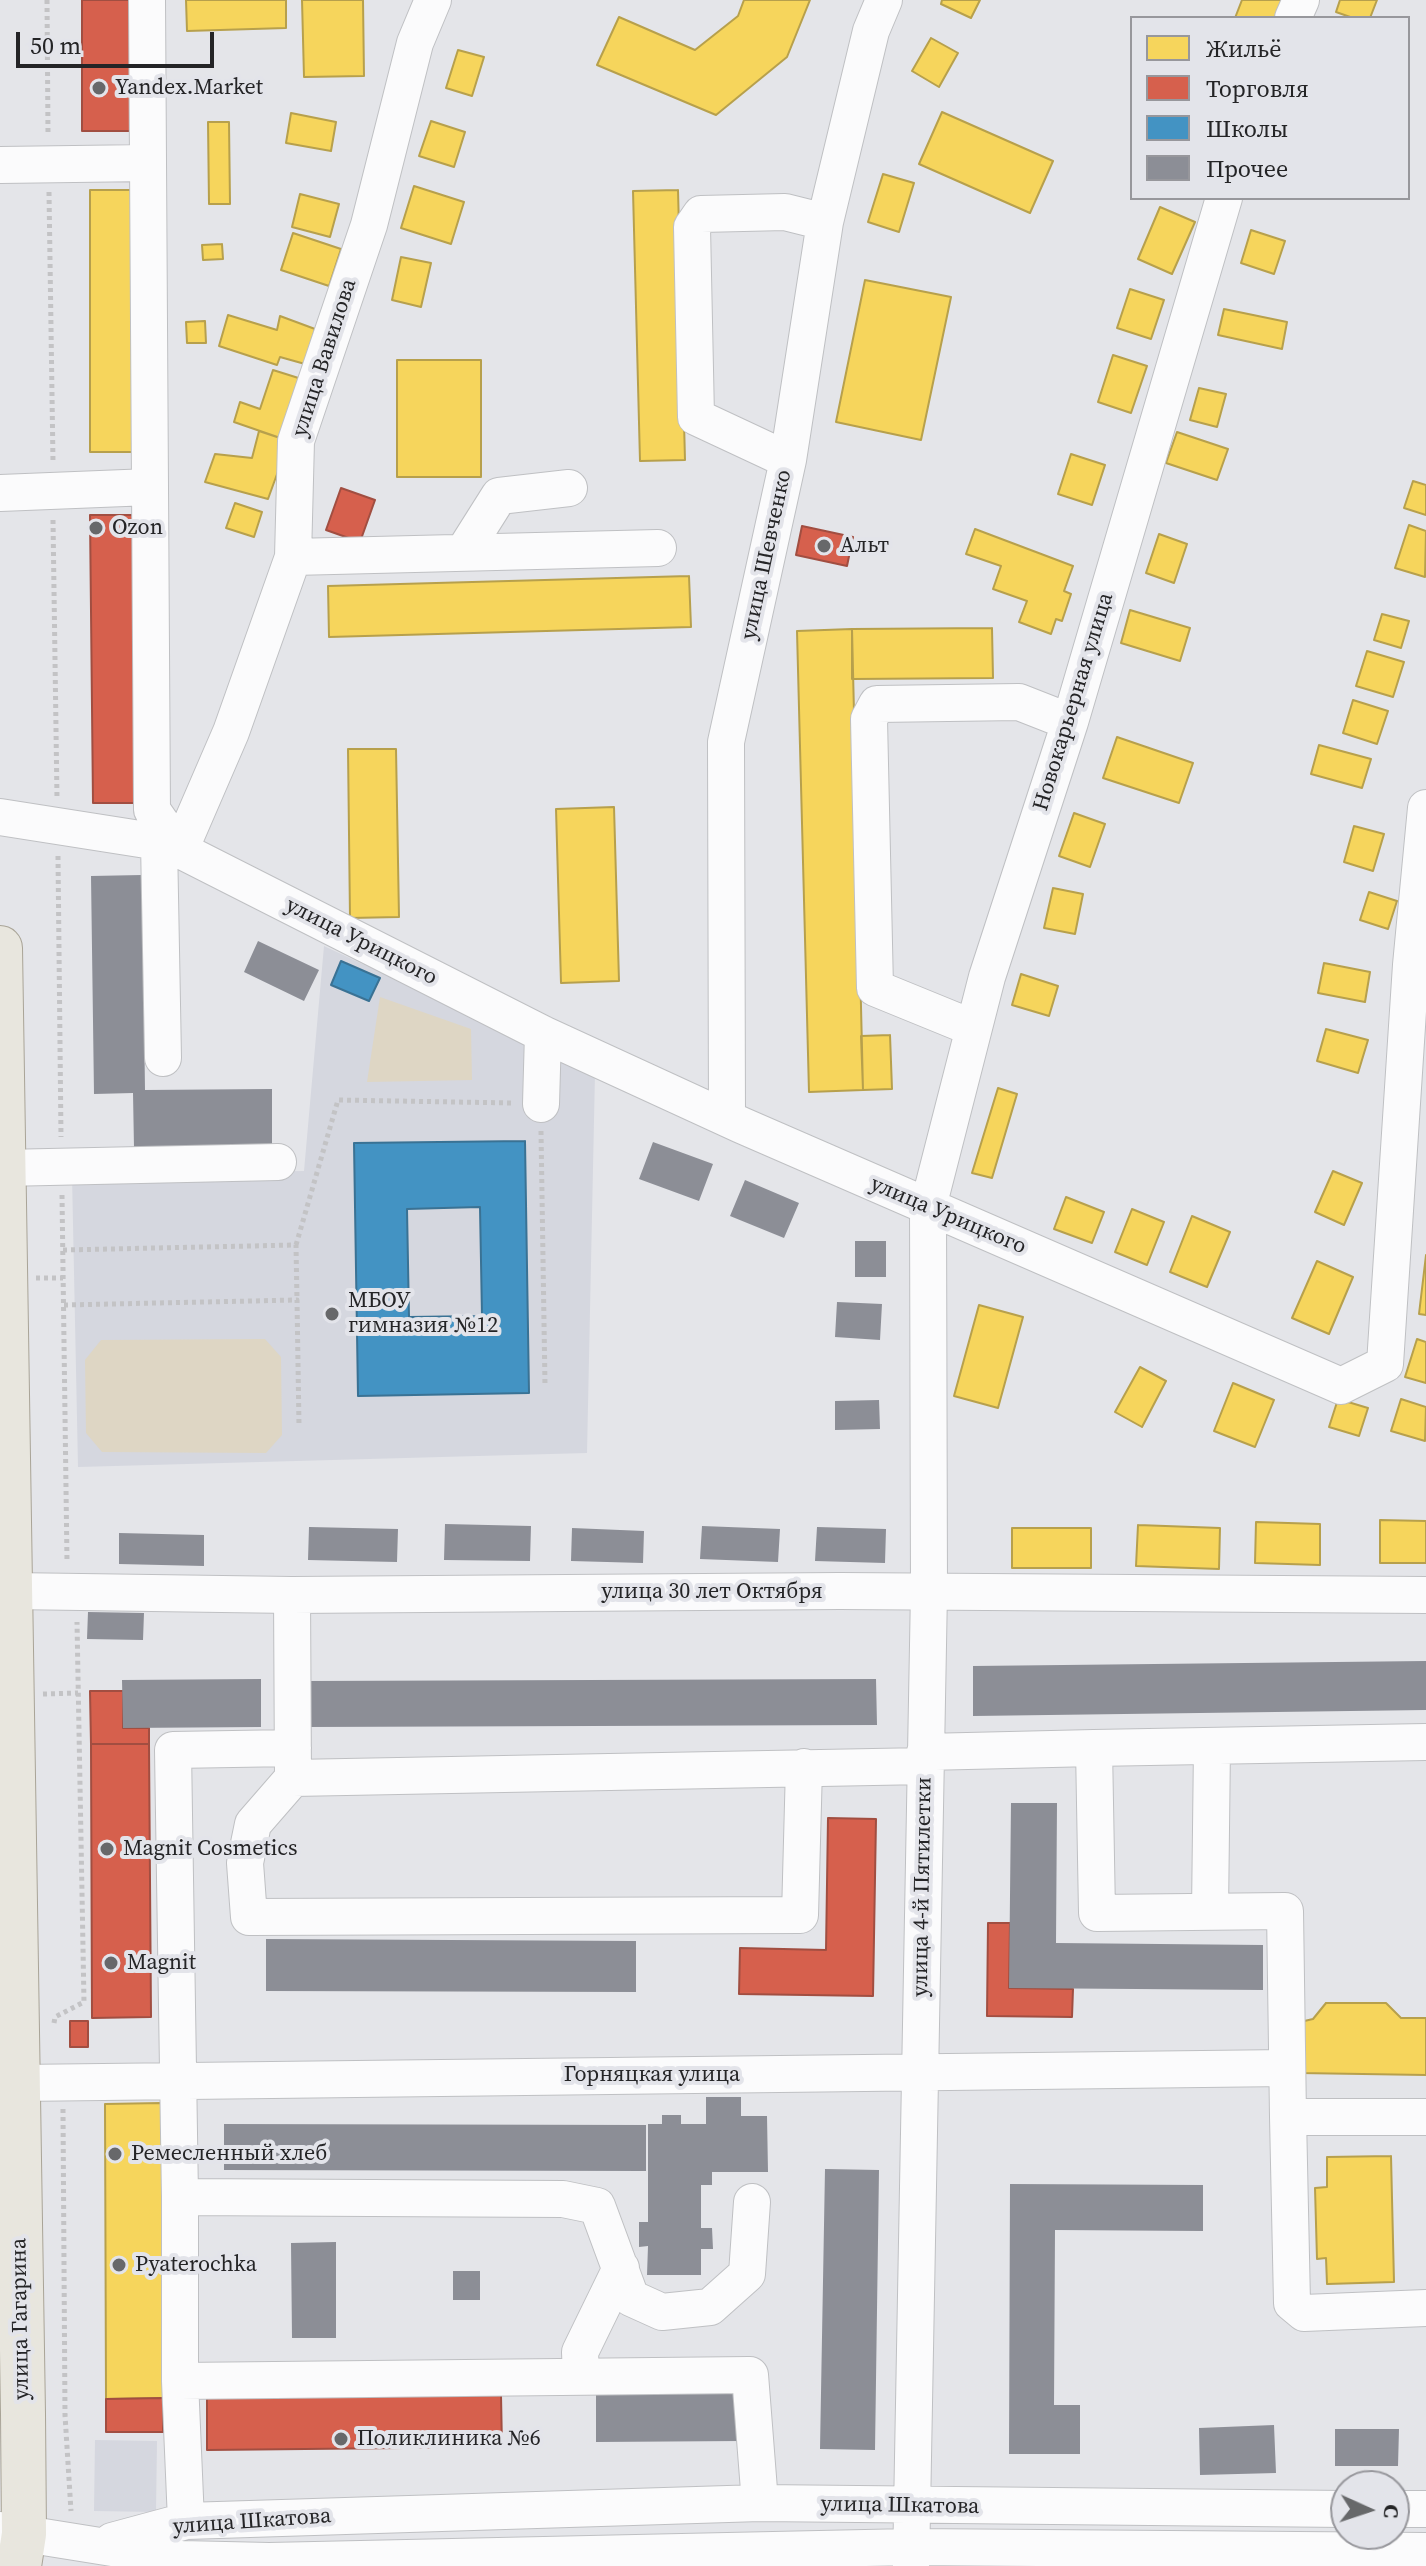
<!DOCTYPE html>
<html>
<head>
<meta charset="utf-8">
<style>
  body { margin:0 }
  #map { position:relative; width:1426px; height:2566px; overflow:hidden; background:#e4e5e9; font-family:"Source Serif 4",serif }
  canvas { display:block }
  .legend { position:absolute; left:1130px; top:16px; width:280px; height:184px; box-sizing:border-box; background:#e3e4ea; border:2px solid #97979c; margin:0; padding:10px 14px; list-style:none; font-size:24px; color:#242426 }
  .legend li { display:flex; align-items:center; gap:16px; height:40px }
  .legend b { width:40px; border:2px solid #97979c }
  .north { position:absolute; left:1330px; top:2470px; width:80px; height:80px; box-sizing:border-box; background:#e3e4ea; border:2px solid #97979c; border-radius:50%; rotate:93deg; font-size:22px; font-weight:700; line-height:32px; text-align:center; color:#242426 }
  .north::after { content:''; display:block; margin:auto; width:28px; height:36px; background:#67686a; clip-path:polygon(50% 0,100% 100%,50% 72%,0 100%) }
  .scale { position:absolute; left:16px; top:32px; width:198px; height:36px; box-sizing:border-box; border:4px solid #242426; border-top:0; padding-left:10px; font-size:24px; line-height:28px; white-space:nowrap; color:#242426; -webkit-text-stroke:6px #e3e4ea; paint-order:stroke }
</style>
</head>
<body>
<div id="map">
<canvas width="1426" height="2566"></canvas>
<ul class="legend">
<li><b style="height:22px;background:#f6d55c"></b>Жильё</li>
<li><b style="height:22px;background:#d6604d"></b>Торговля</li>
<li><b style="height:22px;background:#4393c3"></b>Школы</li>
<li><b style="height:22px;background:#8c8e96"></b>Прочее</li>
</ul>
<div class="north">С</div>
<div class="scale">50 m</div>
</div>
<script>
const g = document.querySelector('canvas').getContext('2d');
g.lineJoin = 'round';
function fillPath(path, color) {
  g.fillStyle = color;
  g.fill(path, 'evenodd');
}
function poly(rows) {
  const path = new Path2D();
  for (const r of rows) {
    path.moveTo(r[0], r[1]);
    for (let i = 2; i < r.length; i += 2) path.lineTo(r[i], r[i + 1]);
  }
  return path;
}
function stroke(path, color, width, dash) {
  g.strokeStyle = color;
  g.lineWidth = width;
  g.lineCap = dash ? 'butt' : 'round';
  g.setLineDash(dash || []);
  g.stroke(path);
}
function drawText(font, color, halo, rows, align = 'center') {
  g.font = font + ' "Source Serif 4",serif';
  g.lineWidth = 8;
  g.setLineDash([]);
  g.textBaseline = 'middle';
  g.strokeStyle = halo;
  g.fillStyle = color;
  for (const [text, x, y, turn = 0] of rows) {
    g.save();
    g.translate(x, y);
    g.rotate((+turn || 0) * Math.PI / 180);
    g.textAlign = isNaN(turn) ? turn : align;
    if (halo) g.strokeText(text, 0, 0);
    g.fillText(text, 0, 0);
    g.restore();
  }
}
const built = poly([
  [324,946,595,1073,587,1453,78,1467,72,1175,304,1171],
  [95,2440,157,2441,156,2512,94,2511]
]);
const green = poly([
  [380,997,471,1029,472,1080,367,1082],
  [265,1339,281,1357,282,1435,266,1453,102,1452,86,1433,85,1360,101,1340]
]);
const homes = poly([
  [186,0,286,0,286,28,187,31,186,0],
  [302,0,363,0,364,76,304,77,302,0],
  [744,0,810,0,787,57,716,115,597,65,619,17,695,50,738,16,744,0],
  [942,0,980,0,971,18,941,4,942,0],
  [1242,0,1283,0,1275,18,1235,18,1242,0],
  [1340,0,1377,0,1370,18,1353,18,1336,12,1340,0],
  [931,38,958,53,939,87,912,71,931,38],
  [458,50,484,57,472,96,446,88,458,50],
  [942,112,1053,161,1030,213,919,164,942,112],
  [291,113,336,122,331,151,286,143,291,113],
  [431,121,465,132,454,167,419,156,431,121],
  [208,122,229,122,230,204,209,204,208,122],
  [883,174,914,183,899,232,868,222,883,174],
  [414,186,464,202,451,244,401,228,414,186],
  [90,190,137,190,137,452,90,452,90,190],
  [678,190,685,460,640,461,633,191,678,190],
  [300,194,339,204,330,237,292,227,300,194],
  [1160,207,1195,222,1172,274,1138,259,1160,207],
  [1251,230,1285,241,1274,274,1241,263,1251,230],
  [293,233,341,249,329,286,281,270,293,233],
  [222,244,223,259,203,260,202,245,222,244],
  [401,257,431,263,421,307,392,300,401,257],
  [865,280,951,297,921,440,836,422,865,280],
  [1130,289,1164,300,1151,339,1117,328,1130,289],
  [1224,309,1287,322,1282,349,1218,335,1224,309],
  [228,315,277,330,280,316,315,329,305,364,280,357,277,365,219,346,228,315],
  [205,321,206,343,187,343,186,322,205,321],
  [1113,355,1147,366,1131,413,1098,402,1113,355],
  [397,360,481,360,481,477,397,477,397,360],
  [273,370,308,381,289,441,234,422,240,402,260,409,273,370],
  [1199,388,1226,394,1217,427,1190,420,1199,388],
  [259,431,289,441,268,499,205,482,215,454,252,458,259,431],
  [1177,432,1228,449,1217,480,1166,463,1177,432],
  [1071,454,1105,465,1092,505,1058,494,1071,454],
  [1413,481,1426,485,1426,515,1404,508,1413,481],
  [235,503,262,512,254,537,226,528,235,503],
  [1409,525,1426,531,1425,577,1395,568,1409,525],
  [975,529,1073,566,1064,591,1071,594,1062,621,1056,619,1051,634,1019,622,1027,601,993,589,1001,566,966,554,975,529],
  [1159,534,1187,544,1174,583,1146,573,1159,534],
  [689,576,691,627,329,637,328,586,689,576],
  [1130,610,1190,628,1180,661,1121,643,1130,610],
  [1382,614,1409,621,1401,648,1374,640,1382,614],
  [992,628,993,678,852,679,852,629,992,628],
  [852,629,863,1090,809,1092,797,631,852,629],
  [1367,651,1404,662,1393,697,1356,686,1367,651],
  [1353,700,1388,711,1377,744,1343,733,1353,700],
  [1117,737,1193,763,1179,803,1103,778,1117,737],
  [1319,745,1371,759,1362,788,1311,774,1319,745],
  [348,749,396,749,399,917,350,918,348,749],
  [614,807,619,981,561,983,556,809,614,807],
  [1074,813,1105,824,1090,867,1059,856,1074,813],
  [1354,826,1384,834,1373,871,1344,862,1354,826],
  [1053,888,1083,894,1075,934,1044,928,1053,888],
  [1369,892,1397,901,1388,929,1360,920,1369,892],
  [1324,963,1370,972,1365,1002,1318,993,1324,963],
  [1021,974,1058,986,1049,1016,1012,1005,1021,974],
  [1326,1029,1368,1040,1358,1073,1317,1061,1326,1029],
  [890,1035,892,1089,863,1090,861,1036,890,1035],
  [998,1088,1017,1094,992,1178,972,1173,998,1088],
  [1333,1171,1362,1183,1344,1225,1315,1212,1333,1171],
  [1066,1197,1104,1212,1092,1243,1054,1229,1066,1197],
  [1132,1209,1164,1222,1147,1265,1115,1252,1132,1209],
  [1192,1216,1230,1232,1207,1287,1170,1272,1192,1216],
  [1426,1255,1426,1315,1419,1314,1426,1255],
  [1317,1261,1353,1277,1329,1334,1292,1318,1317,1261],
  [979,1305,1023,1317,998,1408,954,1396,979,1305],
  [1417,1339,1426,1342,1426,1383,1405,1377,1417,1339],
  [1140,1367,1166,1381,1142,1427,1115,1412,1140,1367],
  [1233,1383,1274,1400,1255,1447,1214,1431,1233,1383],
  [1338,1399,1368,1408,1359,1436,1329,1427,1338,1399],
  [1401,1399,1426,1407,1425,1441,1391,1431,1401,1399],
  [1380,1520,1426,1521,1426,1563,1380,1563,1380,1520],
  [1256,1522,1320,1524,1320,1565,1255,1563,1256,1522],
  [1138,1525,1220,1528,1219,1569,1136,1566,1138,1525],
  [1012,1528,1091,1528,1091,1568,1012,1568,1012,1528],
  [1326,2003,1386,2003,1401,2018,1426,2018,1426,2075,1299,2073,1300,2022,1313,2019,1326,2003],
  [162,2103,163,2398,106,2399,105,2104,162,2103],
  [1391,2156,1394,2282,1327,2284,1326,2258,1317,2259,1315,2188,1327,2187,1327,2157,1391,2156]
]);
const shops = poly([
  [82,0,132,0,132,131,82,131,82,0],
  [341,488,375,500,360,542,326,530,341,488],
  [90,515,136,515,139,803,93,803,90,515],
  [802,526,853,537,847,566,796,555,802,526],
  [90,1691,123,1691,123,1728,149,1728,149,1744,91,1744,90,1691],
  [91,1744,149,1744,151,2017,92,2018,91,1744],
  [828,1818,876,1819,873,1996,739,1994,740,1948,826,1950,828,1818],
  [988,1923,1010,1923,1009,1988,1073,1989,1072,2017,987,2016,988,1923],
  [70,2021,88,2021,88,2047,70,2047,70,2021],
  [501,2395,502,2447,207,2450,207,2398,501,2395],
  [163,2398,163,2432,106,2432,106,2399,163,2398]
]);
const schools = poly([
  [341,961,380,978,369,1001,331,985,341,961],
  [525,1141,529,1393,358,1396,354,1143,525,1141],
  [480,1207,482,1316,409,1317,407,1209,480,1207]
]);
const building = poly([
  [142,875,145,1090,272,1089,272,1146,134,1148,133,1093,94,1094,91,876],
  [258,941,319,970,304,1001,244,972],
  [653,1142,713,1164,699,1201,639,1179],
  [745,1180,799,1203,784,1238,730,1216],
  [855,1241,886,1241,886,1277,855,1277],
  [837,1302,882,1304,880,1340,835,1337],
  [879,1400,880,1429,835,1430,835,1401],
  [445,1524,531,1526,530,1561,444,1560],
  [702,1526,780,1529,778,1562,700,1559],
  [309,1527,398,1529,397,1562,308,1560],
  [817,1527,886,1529,885,1563,815,1561],
  [572,1528,644,1531,643,1563,571,1561],
  [119,1533,204,1535,204,1566,119,1564],
  [88,1612,144,1613,143,1640,87,1639],
  [1426,1661,1426,1710,973,1716,973,1666],
  [261,1679,261,1727,123,1728,122,1680],
  [876,1679,877,1725,308,1727,308,1681],
  [1011,1803,1057,1803,1056,1943,1263,1945,1263,1990,1009,1988],
  [266,1939,636,1941,636,1992,266,1991],
  [706,2097,741,2097,741,2116,767,2116,768,2172,712,2172,712,2185,701,2185,701,2228,712,2228,713,2249,701,2249,701,2275,647,2275,648,2246,639,2247,639,2222,648,2222,648,2124,662,2124,662,2115,681,2115,681,2124,706,2124],
  [224,2124,646,2125,646,2171,224,2170],
  [825,2169,879,2170,875,2450,820,2449],
  [1010,2184,1203,2185,1203,2231,1055,2230,1054,2405,1080,2405,1080,2454,1009,2454],
  [336,2242,336,2338,292,2338,291,2243],
  [453,2271,480,2271,480,2300,453,2300],
  [740,2390,741,2441,596,2442,596,2391],
  [1274,2425,1276,2473,1200,2475,1199,2428],
  [1335,2429,1399,2429,1398,2466,1335,2466]
]);
const path = poly([
  [47,0,48,134],
  [49,192,53,462],
  [53,520,57,798],
  [58,856,61,1137],
  [541,1131,545,1386],
  [62,1195,67,1561],
  [296,1245,338,1100,514,1103],
  [63,1250,296,1245,297,1300],
  [36,1278,63,1278],
  [64,1305,297,1300,299,1426],
  [43,1694,78,1693],
  [54,2023,55,2017,84,2002,77,1622],
  [63,2109,65,2415,71,2511]
]);
const minor = poly([
  [147,0,152,810,180,850],
  [1293,18,1301,0],
  [0,165,148,163],
  [788,460,696,417,692,227,701,214,785,212,825,222],
  [0,493,150,487],
  [463,553,499,496,569,488],
  [293,557,658,548],
  [0,817,159,842,180,850,543,1034,741,1125,1341,1386,1385,1364,1411,965,1426,808],
  [159,842,163,1058],
  [180,850,231,732,293,557,296,441,369,225,415,43,433,0],
  [973,1028,875,988,869,719,877,704,1019,702,1070,722],
  [541,1104,543,1034],
  [727,1118,726,742,788,460,825,222,871,31,884,0],
  [3,1168,278,1162],
  [0,1583,11,1591,292,1595,840,1591,1426,1595],
  [292,1595,293,1778,253,1824,245,1863,249,1917,800,1915,804,1767],
  [293,1748,173,1750,180,2197,563,2199,597,2206,631,2298,662,2312,710,2307,747,2274,752,2202],
  [1094,1748,1426,1742],
  [925,1752,1094,1748,1097,1913,1285,1911,1288,2117,1426,2117],
  [293,1778,926,1766],
  [1210,1912,1212,1746],
  [18,2083,1287,2068],
  [1288,2117,1292,2303,1304,2313,1426,2308],
  [180,2197,180,2381],
  [581,2377,580,2352,621,2268],
  [1394,2509,1426,2509],
  [186,2521,180,2381,750,2375,760,2503],
  [0,2530,181,2559,269,2561,911,2547,1426,2551],
  [112,2541,186,2521,760,2503,1346,2509],
  [911,2566,929,1591,928,1207,987,977,1070,722,1224,198]
]);
const major = poly([
  [0,948,23,2414,24,2534,19,2566]
]);
const markers = [
  [99,88,8,"#67686a"],
  [96,528,8,"#67686a"],
  [824,546,8,"#67686a"],
  [332,1314,8,"#67686a"],
  [107,1849,8,"#67686a"],
  [111,1963,8,"#67686a"],
  [115,2154,8,"#67686a"],
  [119,2265,8,"#67686a"],
  [341,2439,8,"#67686a"]
];
const poiNames = [
  ["Yandex.Market",115,88],
  ["Ozon",112,528],
  ["Альт",840,546],
  ["МБОУ",348,1301],
  ["гимназия №12",348,1326],
  ["Magnit Cosmetics",123,1849],
  ["Magnit",127,1963],
  ["Ремесленный хлеб",131,2154],
  ["Pyaterochka",135,2265],
  ["Поликлиника №6",357,2439]
];
const streetNames = [
  ["улица Вавилова",325,358,-72],
  ["улица Шевченко",767,555,-78],
  ["Новокарьерная улица",1074,702,-73],
  ["улица Урицкого",361,942,27],
  ["улица Урицкого",948,1216,23],
  ["улица 30 лет Октября",712,1592],
  ["улица 4-й Пятилетки",923,1887,-89],
  ["Горняцкая улица",652,2075],
  ["улица Гагарина",21,2319,-91],
  ["улица Шкатова",900,2506,1],
  ["улица Шкатова",252,2522,-4]
];
fillPath(built, '#d5d7df');
fillPath(green, '#ded6c4');
fillPath(homes, '#f6d55c');
stroke(homes, '#b7a04c', 2);
fillPath(shops, '#d6604d');
stroke(shops, '#a14e41', 2);
fillPath(schools, '#4393c3');
stroke(schools, '#3a7294', 2);
fillPath(building, '#8c8e96');
stroke(minor, '#bfc0c3', 38);
stroke(major, '#a9a497', 46);
stroke(path, '#c3c3c5', 5, [4, 4]);
stroke(minor, '#fbfbfc', 36);
stroke(major, '#e8e6de', 44);
for (const [x, y, r, color] of markers) {
  const dot = new Path2D();
  dot.arc(x, y, r, 0, 2 * Math.PI);
  g.fillStyle = color;
  g.fill(dot);
  stroke(dot, '#e3e4ea', 3);
}
drawText('22px', '#242426', '#e3e4ea', poiNames, 'left');
drawText('22px', '#242426', '#e3e4ea', streetNames);
</script>
</body>
</html>
